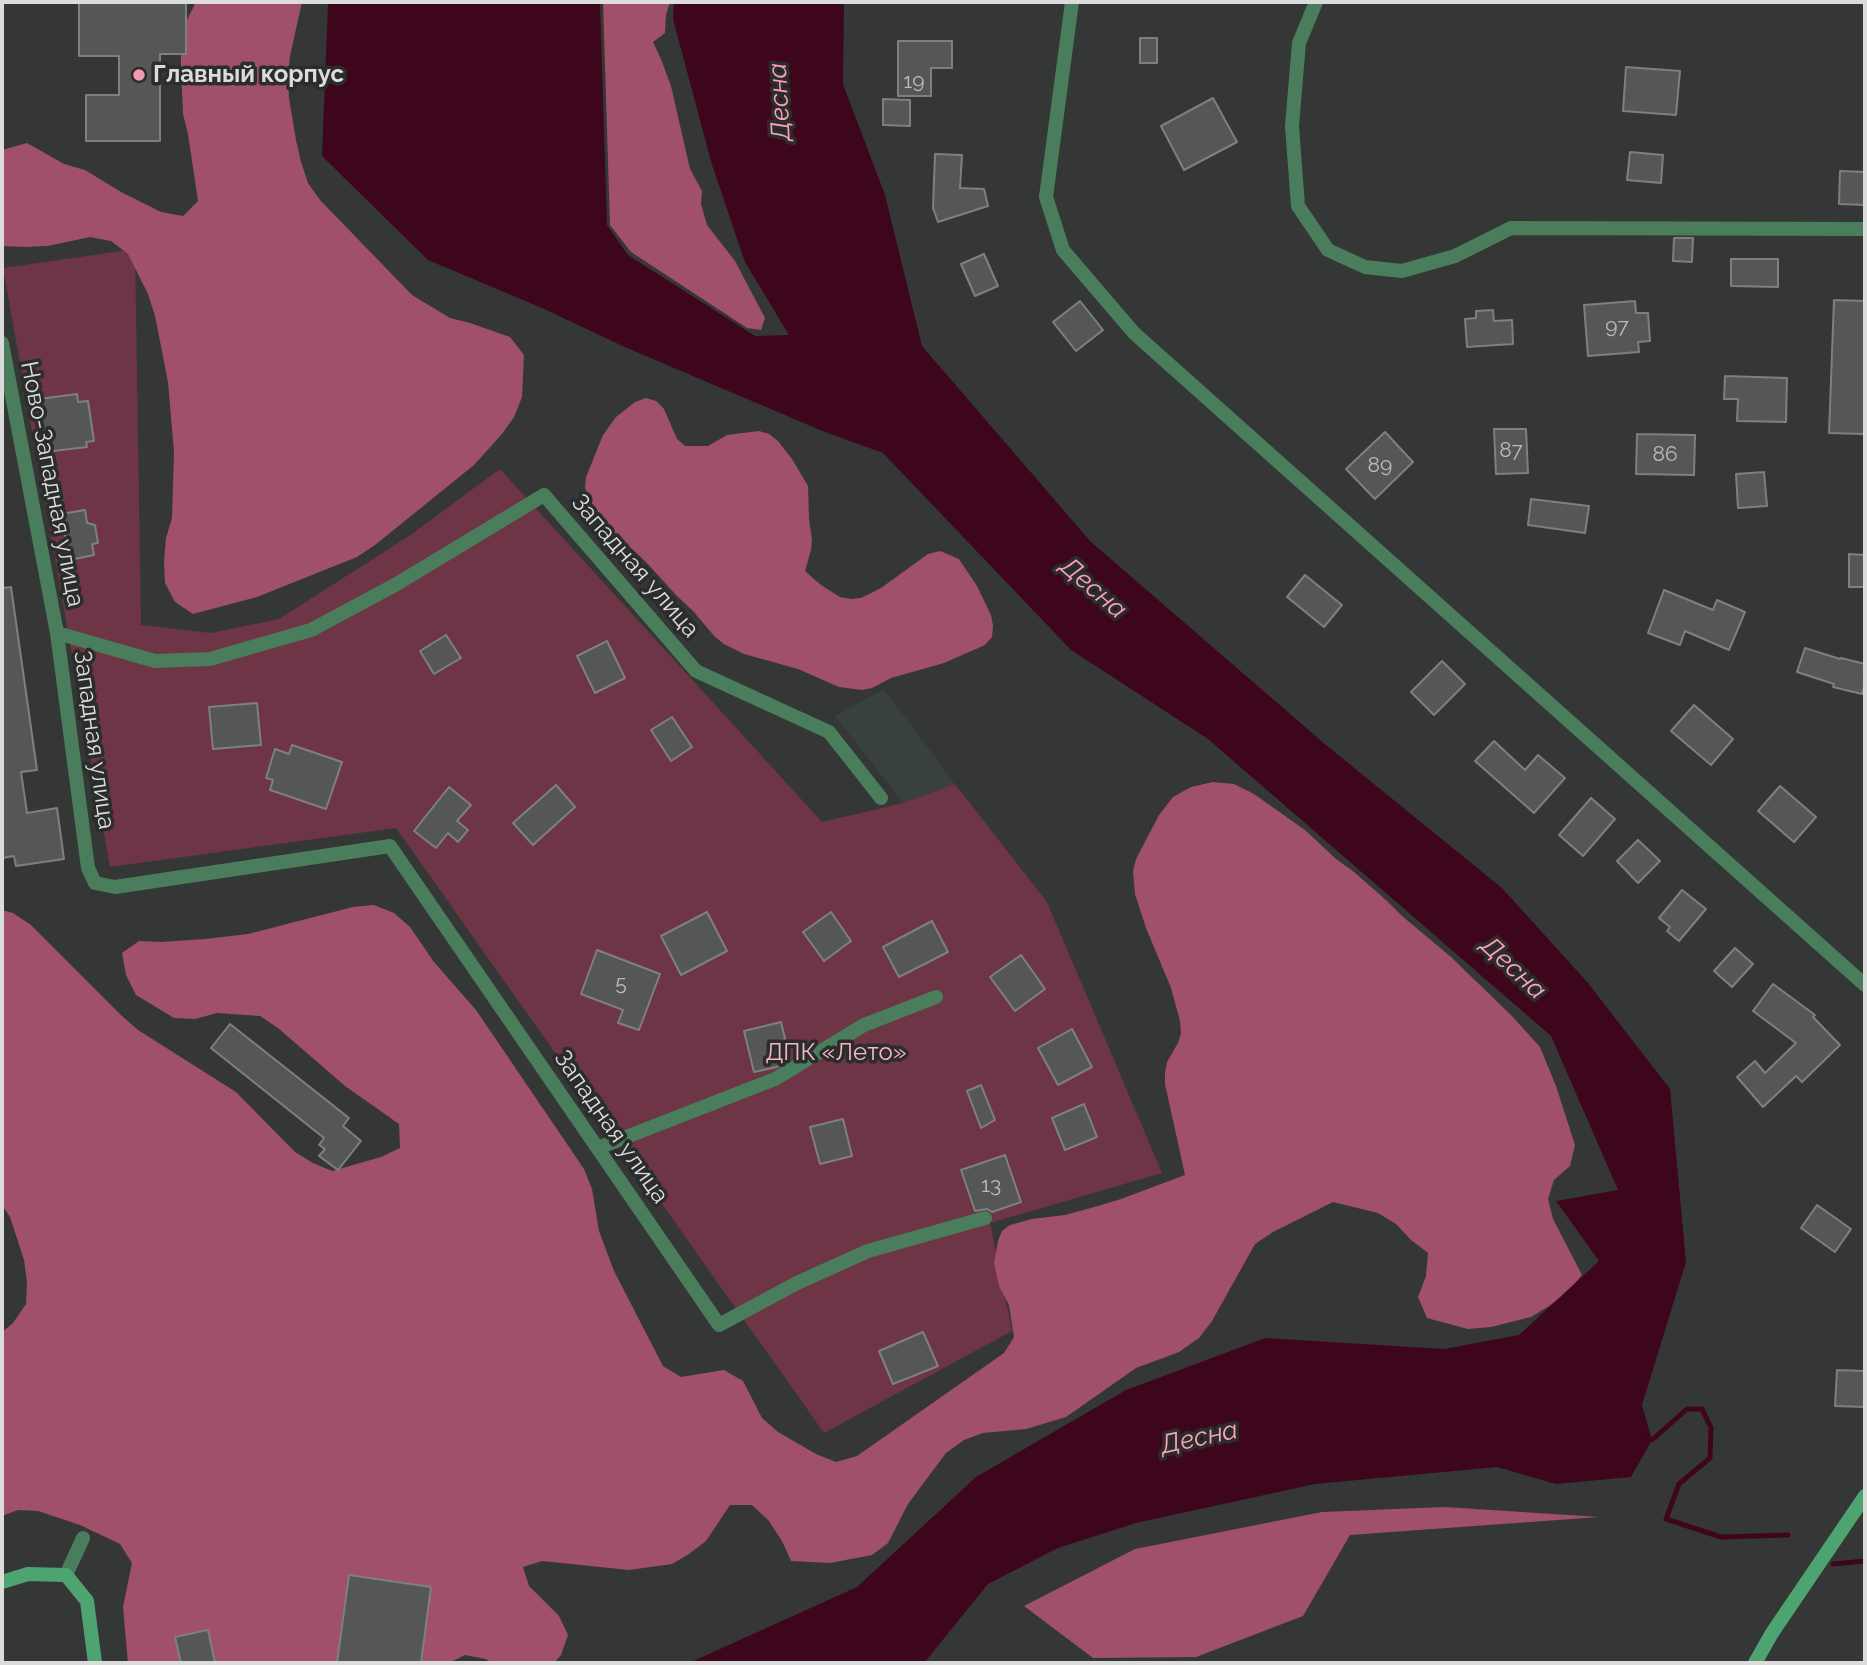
<!DOCTYPE html>
<html>
<head>
<meta charset="utf-8">
<style>
  body { margin:0 }
  #map { position:relative; width:1867px; height:1665px; overflow:hidden; background:#353736; font-family:Raleway,sans-serif }
  canvas { display:block }
  .frame { position:absolute; inset:0; border:4px solid #dbdcdb; pointer-events:none }
</style>
</head>
<body>
<div id="map">
<canvas width="1867" height="1665"></canvas>
<div class="frame"></div>
</div>
<script>
const g = document.querySelector('canvas').getContext('2d');
g.lineJoin = 'round';
function fillPath(path, color) {
  g.fillStyle = color;
  g.fill(path, 'evenodd');
}
function poly(rows) {
  const path = new Path2D();
  for (const r of rows) {
    path.moveTo(r[0], r[1]);
    for (let i = 2; i < r.length; i += 2) path.lineTo(r[i], r[i + 1]);
  }
  return path;
}
function stroke(path, color, width, dash) {
  g.strokeStyle = color;
  g.lineWidth = width;
  g.lineCap = dash ? 'butt' : 'round';
  g.setLineDash(dash || []);
  g.stroke(path);
}
function drawText(font, color, halo, rows, align = 'center') {
  g.font = font + ' Raleway,sans-serif';
  g.lineWidth = 7;
  g.setLineDash([]);
  g.textBaseline = 'middle';
  g.strokeStyle = halo;
  g.fillStyle = color;
  for (const [text, x, y, turn = 0] of rows) {
    g.save();
    g.translate(x, y);
    g.rotate((+turn || 0) * Math.PI / 180);
    g.textAlign = isNaN(turn) ? turn : align;
    if (halo) g.strokeText(text, 0, 0);
    g.fillText(text, 0, 0);
    g.restore();
  }
}
const built = poly([
  [884,689,955,784,903,803,835,716]
]);
const green = poly([
  [135,249,141,625,211,633,279,619,409,536,500,469,822,822,903,803,955,784,1047,902,1162,1173,990,1223,1012,1331,824,1433,396,828,110,867,3,268]
]);
const forest = poly([
  [196,2,302,2,290,56,288,76,289,98,296,140,301,162,308,183,320,200,412,295,450,318,470,323,510,337,524,355,522,397,514,417,502,434,474,465,375,545,357,557,257,597,193,614,175,602,165,583,164,561,166,538,172,518,174,452,168,382,155,316,148,294,128,254,111,241,90,237,48,246,25,247,2,246,2,150,27,143,64,164,85,170,121,192,161,212,183,216,198,201,188,134,183,114,181,68,181,45,185,24],
  [603,2,670,2,666,15,665,33,653,42,661,59,671,86,690,169,702,191,701,204,707,225,735,261,765,318,761,330,747,328,631,252,610,225],
  [646,398,656,401,664,409,677,439,685,446,708,446,727,435,759,431,769,434,778,441,792,459,808,486,809,519,812,540,811,550,805,571,821,585,840,597,851,599,861,598,881,588,928,554,940,551,959,559,977,586,991,615,993,626,992,637,985,645,944,663,891,678,872,688,862,690,839,687,798,669,744,654,724,644,715,637,693,611,676,595,646,562,600,519,588,499,585,487,586,477,603,435,616,417,635,402],
  [1213,782,1234,784,1254,794,1305,830,1336,859,1354,872,1387,901,1402,916,1451,957,1512,1016,1540,1047,1556,1086,1575,1145,1570,1166,1554,1180,1548,1199,1553,1219,1582,1275,1567,1293,1549,1306,1531,1317,1491,1327,1468,1329,1427,1318,1418,1297,1426,1276,1428,1253,1411,1240,1396,1224,1378,1213,1333,1202,1273,1232,1255,1244,1212,1321,1199,1338,1179,1352,1136,1368,1066,1417,1026,1429,983,1433,964,1440,946,1453,908,1504,888,1543,872,1555,830,1563,791,1561,782,1541,769,1521,752,1505,730,1505,706,1541,689,1554,672,1564,629,1570,542,1561,523,1567,529,1586,559,1616,568,1635,561,1655,554,1663,492,1663,486,1659,465,1655,449,1663,128,1663,123,1607,132,1563,120,1544,80,1525,38,1511,18,1510,2,1516,2,1332,13,1323,26,1304,27,1282,24,1260,10,1217,2,1205,2,910,13,913,31,925,122,1016,138,1030,236,1092,295,1152,313,1163,332,1171,381,1157,400,1148,399,1124,345,1086,278,1028,260,1016,217,1013,195,1019,174,1018,136,995,126,975,122,953,139,941,161,942,205,939,248,934,353,907,374,905,394,913,410,927,434,962,476,1010,584,1169,592,1189,599,1231,614,1271,663,1366,681,1377,724,1370,743,1381,762,1418,778,1432,816,1454,836,1462,857,1456,1004,1353,1014,1337,1009,1305,999,1286,994,1263,998,1241,1002,1231,1010,1225,1032,1219,1065,1215,1098,1206,1121,1199,1185,1175,1165,1084,1165,1073,1167,1062,1178,1043,1181,1033,1180,1021,1171,988,1146,928,1135,894,1133,871,1136,859,1159,815,1173,797,1191,787],
  [1445,1507,1599,1517,1350,1535,1303,1616,1196,1657,1093,1658,1024,1606,1135,1549,1322,1512]
]);
const water = poly([
  [328,2,600,2,607,225,628,255,755,336,789,335,745,262,712,165,673,19,674,2,844,2,843,84,885,195,922,346,1090,541,1326,745,1502,888,1588,983,1670,1089,1686,1262,1642,1405,1652,1440,1631,1477,1556,1484,1497,1467,1315,1484,1136,1523,1058,1548,988,1584,924,1663,689,1663,857,1587,976,1477,1126,1390,1265,1338,1444,1349,1519,1335,1599,1261,1556,1201,1618,1190,1551,1036,1208,739,1071,650,883,453,820,430,627,348,542,308,428,260,322,156]
]);
const stream = poly([
  [1646,1439,1652,1440,1687,1409,1702,1409,1711,1428,1710,1458,1679,1484,1666,1519,1721,1537,1788,1535],
  [1833,1564,1865,1561]
]);
const building = poly([
  [79,2,186,2,186,54,160,54,160,141,86,141,86,95,119,95,119,56,79,56,79,2],
  [1140,38,1157,38,1157,63,1140,63,1140,38],
  [898,41,952,41,952,68,931,68,931,96,898,96,898,41],
  [1626,67,1680,71,1676,115,1623,111,1626,67],
  [1213,98,1237,142,1184,170,1161,126,1213,98],
  [883,99,910,100,910,126,883,125,883,99],
  [1630,152,1663,155,1661,183,1627,180,1630,152],
  [935,154,962,155,960,188,984,189,988,206,938,222,933,208,935,154],
  [1840,171,1865,172,1865,205,1839,204,1840,171],
  [1674,238,1693,238,1692,262,1673,261,1674,238],
  [984,254,998,286,975,296,961,264,984,254],
  [1731,259,1778,259,1778,287,1731,286,1731,259],
  [1834,300,1865,301,1865,434,1829,433,1834,300],
  [1080,301,1103,330,1076,351,1053,322,1080,301],
  [1635,301,1636,313,1648,313,1650,341,1638,342,1639,352,1588,356,1584,305,1635,301],
  [1493,310,1494,321,1512,320,1513,344,1467,347,1465,319,1476,318,1476,311,1493,310],
  [1725,376,1787,378,1786,422,1737,421,1738,399,1724,399,1725,376],
  [77,394,78,402,88,401,94,441,86,442,87,447,44,452,39,399,77,394],
  [1494,429,1526,429,1528,473,1496,474,1494,429],
  [1385,432,1413,462,1375,499,1346,469,1385,432],
  [1637,434,1695,435,1694,475,1636,474,1637,434],
  [1764,472,1767,506,1738,508,1736,474,1764,472],
  [1531,499,1589,506,1585,533,1528,525,1531,499],
  [85,510,87,523,95,525,98,543,92,544,94,555,70,560,61,514,85,510],
  [1849,554,1865,555,1865,587,1849,587,1849,554],
  [1305,575,1342,605,1324,627,1287,597,1305,575],
  [11,587,37,770,21,772,27,813,57,808,64,859,16,866,14,856,2,858,2,588,11,587],
  [1664,590,1713,610,1717,600,1745,612,1729,650,1685,631,1680,645,1648,633,1664,590],
  [446,635,461,658,434,674,420,651,446,635],
  [607,641,625,678,595,693,577,656,607,641],
  [1805,648,1840,659,1841,658,1865,664,1865,682,1862,694,1833,687,1834,684,1797,672,1805,648],
  [1442,661,1465,684,1434,715,1411,692,1442,661],
  [257,703,261,745,213,749,209,707,257,703],
  [1694,705,1733,739,1711,765,1671,731,1694,705],
  [672,717,692,747,671,761,651,730,672,717],
  [1494,741,1525,770,1538,755,1565,778,1534,813,1475,761,1494,741],
  [292,745,342,762,326,809,270,790,273,780,266,778,275,749,289,754,292,745],
  [556,785,575,807,533,845,513,823,556,785],
  [1780,786,1816,817,1794,842,1758,811,1780,786],
  [449,787,471,805,457,821,468,830,458,842,448,833,436,848,414,831,449,787],
  [1591,798,1615,819,1583,856,1559,835,1591,798],
  [1638,840,1660,861,1638,883,1617,861,1638,840],
  [1682,890,1706,909,1679,941,1667,931,1670,927,1659,918,1682,890],
  [707,912,727,951,681,975,661,936,707,912],
  [831,912,851,941,824,961,803,932,831,912],
  [932,921,948,952,899,977,883,947,932,921],
  [1735,948,1753,964,1732,987,1714,971,1735,948],
  [597,950,660,974,639,1030,618,1023,623,1010,581,994,597,950],
  [1021,955,1045,989,1015,1011,990,977,1021,955],
  [1773,984,1815,1015,1813,1017,1840,1045,1802,1082,1796,1076,1763,1107,1737,1077,1755,1061,1765,1073,1796,1043,1753,1011,1773,984],
  [781,1022,790,1059,777,1067,754,1072,744,1031,781,1022],
  [230,1024,349,1118,343,1126,361,1141,338,1170,319,1156,325,1149,319,1145,324,1138,211,1048,230,1024],
  [1072,1029,1092,1067,1058,1085,1038,1048,1072,1029],
  [981,1085,995,1120,981,1128,967,1091,981,1085],
  [1084,1104,1097,1137,1065,1150,1052,1118,1084,1104],
  [843,1119,852,1156,820,1164,810,1127,843,1119],
  [1005,1155,1021,1202,992,1212,987,1209,975,1211,961,1170,1005,1155],
  [1817,1205,1851,1229,1835,1252,1801,1228,1817,1205],
  [923,1332,938,1366,893,1384,879,1351,923,1332],
  [1837,1370,1865,1371,1865,1407,1835,1406,1837,1370],
  [349,1575,431,1587,421,1663,337,1663,349,1575],
  [208,1630,215,1663,181,1663,175,1637,208,1630]
]);
const street = poly([
  [1072,2,1046,197,1063,250,1134,333,1865,985],
  [1316,2,1299,43,1292,126,1298,206,1328,250,1365,267,1402,271,1455,256,1511,228,1865,229],
  [2,343,57,633,88,868,95,883,115,887,390,846,719,1325,797,1283,868,1251,985,1218],
  [57,633,155,661,210,659,311,630,395,585,544,495,696,671,829,732,881,798],
  [598,1148,775,1079,864,1025,936,997],
  [66,1575,83,1538]
]);
const secondary = poly([
  [2,1582,28,1574,66,1575,87,1601,95,1663],
  [1755,1663,1772,1633,1865,1496]
]);
const markers = [
  [139,75,7,"#f19ab1"]
];
const numberNames = [
  ["19",914,82],
  ["97",1617,327],
  ["87",1511,451],
  ["86",1665,455],
  ["89",1380,466],
  ["5",621,984],
  ["13",991,1186]
];
const poiNames = [
  ["Главный корпус",153,75]
];
const streetNames = [
  ["Ново-Западная улица",52,484,79],
  ["Западная улица",635,566,49],
  ["Западная улица",94,740,82],
  ["Западная улица",611,1127,55]
];
const parkNames = [
  ["ДПК «Лето»",836,1053]
];
const waterNames = [
  ["Десна",780,102,-93],
  ["Десна",1093,588,41],
  ["Десна",1513,968,43],
  ["Десна",1199,1438,-12]
];
fillPath(built, '#39413c');
fillPath(green, '#6d3545');
fillPath(forest, '#a05068');
fillPath(water, '#3e061c');
stroke(stream, '#3e061c', 5);
fillPath(building, '#545755');
stroke(building, '#7e807f', 2);
stroke(street, '#4a7d5c', 14);
stroke(secondary, '#4ea470', 14);
for (const [x, y, r, color] of markers) {
  const dot = new Path2D();
  dot.arc(x, y, r, 0, 2 * Math.PI);
  g.fillStyle = color;
  g.fill(dot);
  stroke(dot, '#2b2d2c', 2.5);
}
drawText('21px', '#b9bbba', null, numberNames);
drawText('bold 24px', '#dbdcdb', '#2b2d2c', poiNames, 'left');
drawText('24px', '#dbdcdb', '#2b2d2c', streetNames);
drawText('24px', '#fab5c6', '#2b2d2c', parkNames);
drawText('italic 26px', '#fca1b8', '#2b2d2c', waterNames);
</script>
</body>
</html>
